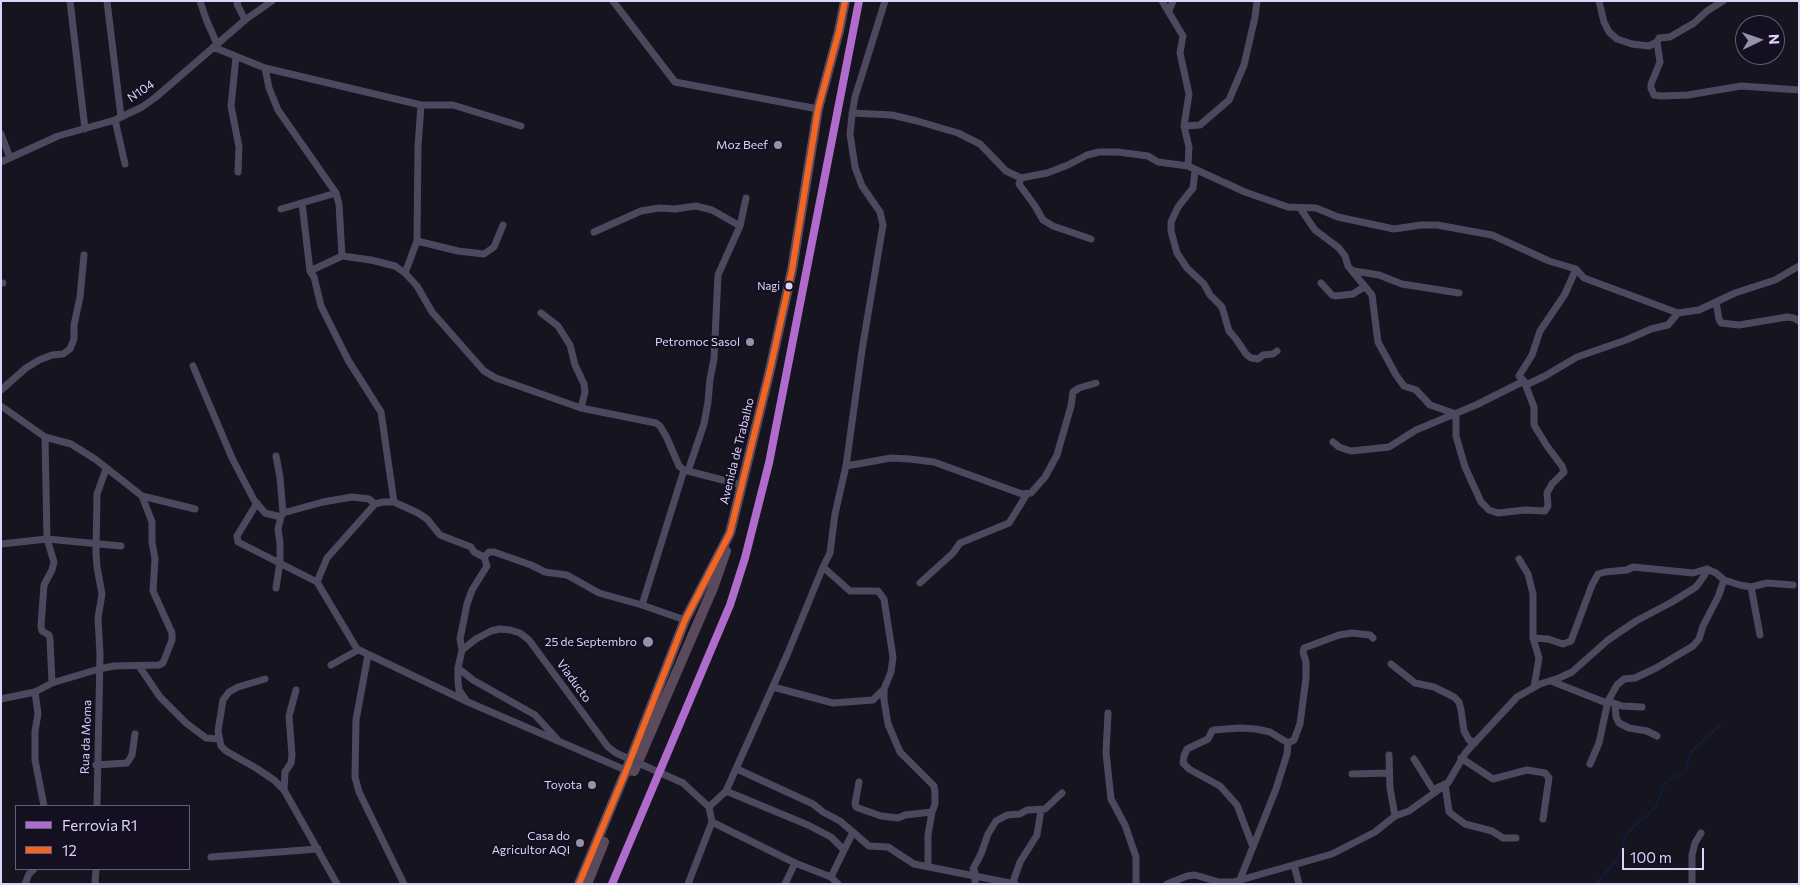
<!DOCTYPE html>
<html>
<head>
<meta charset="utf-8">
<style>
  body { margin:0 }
  #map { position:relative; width:1800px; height:885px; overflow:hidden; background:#16141e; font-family:Commissioner,sans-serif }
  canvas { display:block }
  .frame { position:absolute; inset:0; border:2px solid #dcd4fb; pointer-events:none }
  .legend { position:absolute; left:15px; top:805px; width:175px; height:65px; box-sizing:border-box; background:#141022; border:1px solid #645e79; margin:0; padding:6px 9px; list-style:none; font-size:15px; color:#dcd4fb }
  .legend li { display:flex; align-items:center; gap:10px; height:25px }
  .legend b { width:25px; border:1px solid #645e79 }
  .north { position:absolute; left:1735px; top:15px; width:50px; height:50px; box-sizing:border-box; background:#141022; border:1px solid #645e79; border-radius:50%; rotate:87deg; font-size:14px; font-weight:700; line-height:20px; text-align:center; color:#dcd4fb }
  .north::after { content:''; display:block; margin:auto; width:18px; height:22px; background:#9791ae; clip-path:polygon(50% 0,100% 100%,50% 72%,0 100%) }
  .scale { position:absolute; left:1622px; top:848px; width:82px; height:22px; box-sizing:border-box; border:2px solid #dcd4fb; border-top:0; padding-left:6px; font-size:15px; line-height:18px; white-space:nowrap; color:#dcd4fb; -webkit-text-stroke:4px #141022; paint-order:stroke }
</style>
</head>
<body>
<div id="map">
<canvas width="1800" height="885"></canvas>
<div class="frame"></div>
<ul class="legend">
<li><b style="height:6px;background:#b06ccc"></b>Ferrovia R1</li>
<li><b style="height:6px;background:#f26522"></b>12</li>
</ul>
<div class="north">N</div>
<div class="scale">100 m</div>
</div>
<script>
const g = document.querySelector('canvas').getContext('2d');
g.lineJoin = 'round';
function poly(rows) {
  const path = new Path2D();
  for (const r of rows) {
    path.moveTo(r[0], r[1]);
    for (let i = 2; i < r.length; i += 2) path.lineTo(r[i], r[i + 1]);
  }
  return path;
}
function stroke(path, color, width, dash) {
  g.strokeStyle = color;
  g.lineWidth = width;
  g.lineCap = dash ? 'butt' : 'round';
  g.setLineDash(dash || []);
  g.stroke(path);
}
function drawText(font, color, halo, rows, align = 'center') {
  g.font = font + ' Commissioner,sans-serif';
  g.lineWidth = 5;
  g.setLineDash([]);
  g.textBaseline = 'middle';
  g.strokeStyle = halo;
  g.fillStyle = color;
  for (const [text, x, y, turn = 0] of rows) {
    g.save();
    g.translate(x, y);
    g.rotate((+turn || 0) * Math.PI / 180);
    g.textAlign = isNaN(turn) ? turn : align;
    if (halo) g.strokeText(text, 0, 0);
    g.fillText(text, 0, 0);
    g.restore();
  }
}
const stream = poly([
  [1596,884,1617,859,1623,847,1625,836,1639,821,1649,814,1656,806,1663,787,1667,781,1685,771,1691,752,1720,725]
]);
const minor = poly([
  [70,1,85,129],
  [107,1,121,117],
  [200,1,206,19,217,44],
  [238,1,237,4,245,20],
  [613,1,675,82,818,109],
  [1162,1,1183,36,1180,53,1189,94,1184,126,1189,147,1188,166],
  [1599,1,1604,22,1609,32,1617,39,1632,44,1649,46,1657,42,1659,38,1670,37,1694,23,1707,11,1723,1],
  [1169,11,1173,1],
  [1657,42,1660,62,1651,84,1651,88,1654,95,1661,96,1688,95,1741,86,1799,90],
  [213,47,265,68,421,105],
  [236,57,231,106,239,147,238,172],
  [265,68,269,88,278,110,336,193,339,204,342,256],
  [852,113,892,115,917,121,958,133,980,144,1006,171,1021,178,1047,173,1068,165,1087,155,1099,152,1118,152,1148,156,1158,162,1188,166,1245,192,1288,207,1316,208,1338,217,1394,229,1421,225,1437,225,1492,235,1549,261,1576,269,1584,278,1678,313,1699,310,1735,293,1775,280,1799,266],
  [115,120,125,164],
  [1184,126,1200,125,1229,100,1244,65,1255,17,1257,1],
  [1,134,10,158],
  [1,162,58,136,115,120,142,107,156,97,245,20,272,1],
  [1195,171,1193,188,1178,207,1171,222,1171,231,1177,253,1187,268,1204,284,1210,295,1222,307,1229,331,1236,339,1246,354,1251,358,1258,359,1263,355,1273,354,1277,351],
  [1021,178,1019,184,1035,206,1043,220,1053,226,1091,239],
  [302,203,310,271,314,277,321,306,348,360,381,412,394,502],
  [1300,208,1315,230,1339,248,1345,256,1348,266,1372,295,1378,342,1396,375,1404,386,1416,390,1430,405,1456,414,1456,436,1465,467,1481,502,1489,510,1498,513,1525,510,1545,511,1548,506,1547,493,1552,484,1564,472,1562,466,1547,446,1534,425,1534,407,1524,381],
  [281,209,336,193],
  [594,232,641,211,659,208,675,209,696,206,712,210,740,226],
  [417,241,458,251,484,254,494,247,503,225],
  [310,271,342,256,371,260,395,266,405,273,417,286,432,312,484,371,496,378,581,408,656,423,660,426,667,438,679,466,684,470,742,485],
  [1354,271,1379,275,1402,284,1459,293],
  [405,273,417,241,418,146,421,105,453,105,521,126],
  [1,283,3,283],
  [1321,283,1332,295,1335,296,1353,294,1364,287],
  [1716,302,1719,319,1721,323,1739,325,1787,317,1794,318,1799,321],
  [541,313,558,326,570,345,575,365,584,384,585,392,581,408],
  [193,366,232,458,254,500,265,513,281,517,278,529,280,543,280,562,276,588],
  [1526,385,1545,376,1577,357,1626,340,1651,329,1668,325,1678,313],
  [1,390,26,368,39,360,52,355,63,354,70,349,74,339,74,325,80,297,84,255],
  [1,406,45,437,71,444,95,459,142,496,195,509],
  [45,437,47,539,54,562,52,570,44,585,41,626,42,631,49,635,50,639,52,683],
  [1333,442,1339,447,1351,451,1389,447,1416,430,1476,405,1524,381,1519,376,1532,355,1540,331,1565,294,1576,269],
  [276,456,280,477,283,513],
  [846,466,891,458,910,459,934,462,1022,494,1031,493,1045,477,1057,455,1071,406,1073,392,1079,388,1096,383],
  [688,471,704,424,708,402,710,379,714,359,718,275,740,226,746,198],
  [257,503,237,536,238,542,317,582],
  [281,517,283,513,323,502,352,497,369,499,375,504],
  [1,544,47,539,121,546],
  [484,557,489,552,494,552,531,565,545,572,567,575,599,593,642,605,685,620],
  [1519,559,1528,574,1533,594,1533,638,1539,658,1534,687],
  [823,567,850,591,878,591,884,599,893,657,891,672,884,689,884,700,888,724,900,752,934,786,935,792,935,804,932,812,928,835,928,866],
  [920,583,953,553,960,543,1009,523,1027,494],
  [1751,587,1760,635],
  [642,605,684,470],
  [1533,638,1548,639,1563,644,1571,641,1592,585,1598,574,1605,572,1627,570,1633,567,1693,573,1707,569,1716,573,1724,580,1740,585,1751,587,1767,583,1793,585],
  [462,650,460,639,467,604,472,590,487,566,484,557,474,552,471,547,440,535,427,519,418,513,394,502,383,502,375,504,327,558,317,582,357,649,468,702,630,772],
  [368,655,356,720,355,777,359,792,404,884],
  [1391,664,1415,683,1434,687,1454,697,1459,702,1461,710,1464,731,1469,740,1475,743],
  [331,665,358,650],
  [139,666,160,697,186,723,206,738,219,739],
  [458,668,473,680,535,715,557,739],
  [265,679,238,687,229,692,223,700,218,731,221,746,226,751,256,768,274,780,284,790,337,884],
  [1551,681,1604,702,1608,701,1622,706,1642,707],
  [773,687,833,703,873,700,884,689],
  [35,692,38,714,35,731,35,760,44,806],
  [1,699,35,692,52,683,99,669,114,666,159,665,163,663,172,640,172,633,153,591,155,559,152,542,152,522,142,496],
  [466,700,459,690,458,682,458,668,462,650,476,639],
  [1615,704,1616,717,1619,723,1629,728,1647,731,1657,736],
  [1108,713,1106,753,1111,799,1125,825,1136,857,1136,884],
  [1389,755,1390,788,1395,816],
  [1461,758,1493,779,1527,770,1545,773,1549,778,1543,819],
  [1414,759,1432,788,1435,789,1441,786],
  [1590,764,1599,743,1608,701,1617,685,1624,679,1635,678,1656,668,1693,646,1699,639,1703,626,1718,597,1724,580],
  [96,765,127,763,132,755,135,734],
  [737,769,813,804,823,812,840,821,869,846,888,847,914,864,1015,884],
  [1352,774,1389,773],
  [859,782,855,804,856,807,861,809,881,816,898,818,905,815,932,812],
  [683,783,709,807],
  [1445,784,1449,812,1465,824,1492,831,1503,838,1516,838],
  [284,790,285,772,291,763,292,755,289,716,296,690],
  [726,791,808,825,831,837,843,849],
  [97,806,100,654,98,618,102,594,97,567,96,553,97,494,106,469],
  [709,807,726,791,787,655,823,567,830,553,835,514,846,466,862,350,883,225,880,212,862,186,855,167,850,134,852,115,855,97,885,1],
  [712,822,795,863,831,877,838,884],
  [1253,847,1237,805,1220,786,1189,769,1183,763,1184,756,1187,749,1208,739,1212,731,1214,730,1240,728,1256,729,1270,732,1288,743],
  [211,857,318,849],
  [1294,865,1299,884],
  [831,877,853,832],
  [1013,882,1020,862,1037,835,1041,810],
  [1239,882,1276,789,1287,754,1288,743,1294,740,1300,724,1306,678,1306,662,1303,652,1304,648,1339,635,1352,633,1370,635,1373,638],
  [25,884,29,874,34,869],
  [95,884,96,869],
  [688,884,712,822,709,807],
  [785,884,795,863],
  [975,884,975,872,973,869,981,854,988,834,996,821,1007,815,1020,814,1027,810,1045,809,1062,793],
  [1167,884,1187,876,1195,875,1219,882,1233,882,1332,854,1375,832,1395,816,1409,811,1448,783,1466,752,1517,697,1540,684,1559,678,1572,672,1608,640,1636,621,1672,602,1696,587,1704,576,1707,569],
  [1692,884,1692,855,1695,843,1701,833]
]);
const highway = poly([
  [634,771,713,588,726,551],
  [579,884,626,771,685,620,730,533,770,370,792,270,818,109,839,31,845,1],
  [587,884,604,842]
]);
const minorBridge = poly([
  [476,639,491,631,499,629,510,630,520,633,529,640,608,747,616,753,683,783]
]);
const bus1 = poly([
  [579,884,626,771,685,620,730,533,770,370,792,270,818,109,839,31,845,1]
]);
const rail1 = poly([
  [612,884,730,605,745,558,769,463,859,1]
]);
const markers = [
  [778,145,5,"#9791ae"],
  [789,286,4.5,"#dcd4fb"],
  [750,342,5,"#9791ae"],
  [648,642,6,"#9791ae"],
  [592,785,5,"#9791ae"],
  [580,843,5,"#9791ae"]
];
const busNames = [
  ["Nagi",780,286]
];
const streetNames = [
  ["N104",141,91,-34],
  ["Avenida de Trabalho",737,451,-76],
  ["Viaducto",574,681,54],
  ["Rua da Moma",86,737,-88]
];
const poiNames = [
  ["Moz Beef",768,145],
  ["Petromoc Sasol",740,342],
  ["25 de Septembro",637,642],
  ["Toyota",582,785],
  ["Casa do",570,836],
  ["Agricultor AQI",570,850]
];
stroke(stream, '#111d3e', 2);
stroke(minor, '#4c495e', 7);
stroke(highway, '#5b4a5c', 10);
stroke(minorBridge, '#4c495e', 7);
stroke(bus1, '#f26522', 6);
stroke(rail1, '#b06ccc', 8);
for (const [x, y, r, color] of markers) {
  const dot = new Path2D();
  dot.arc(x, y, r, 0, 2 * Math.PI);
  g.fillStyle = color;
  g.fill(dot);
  stroke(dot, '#141022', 2);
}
drawText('11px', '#dcd4fb', '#141022', busNames, 'right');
drawText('12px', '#dcd4fb', '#141022', streetNames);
drawText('12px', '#dcd4fb', '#141022', poiNames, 'right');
</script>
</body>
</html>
